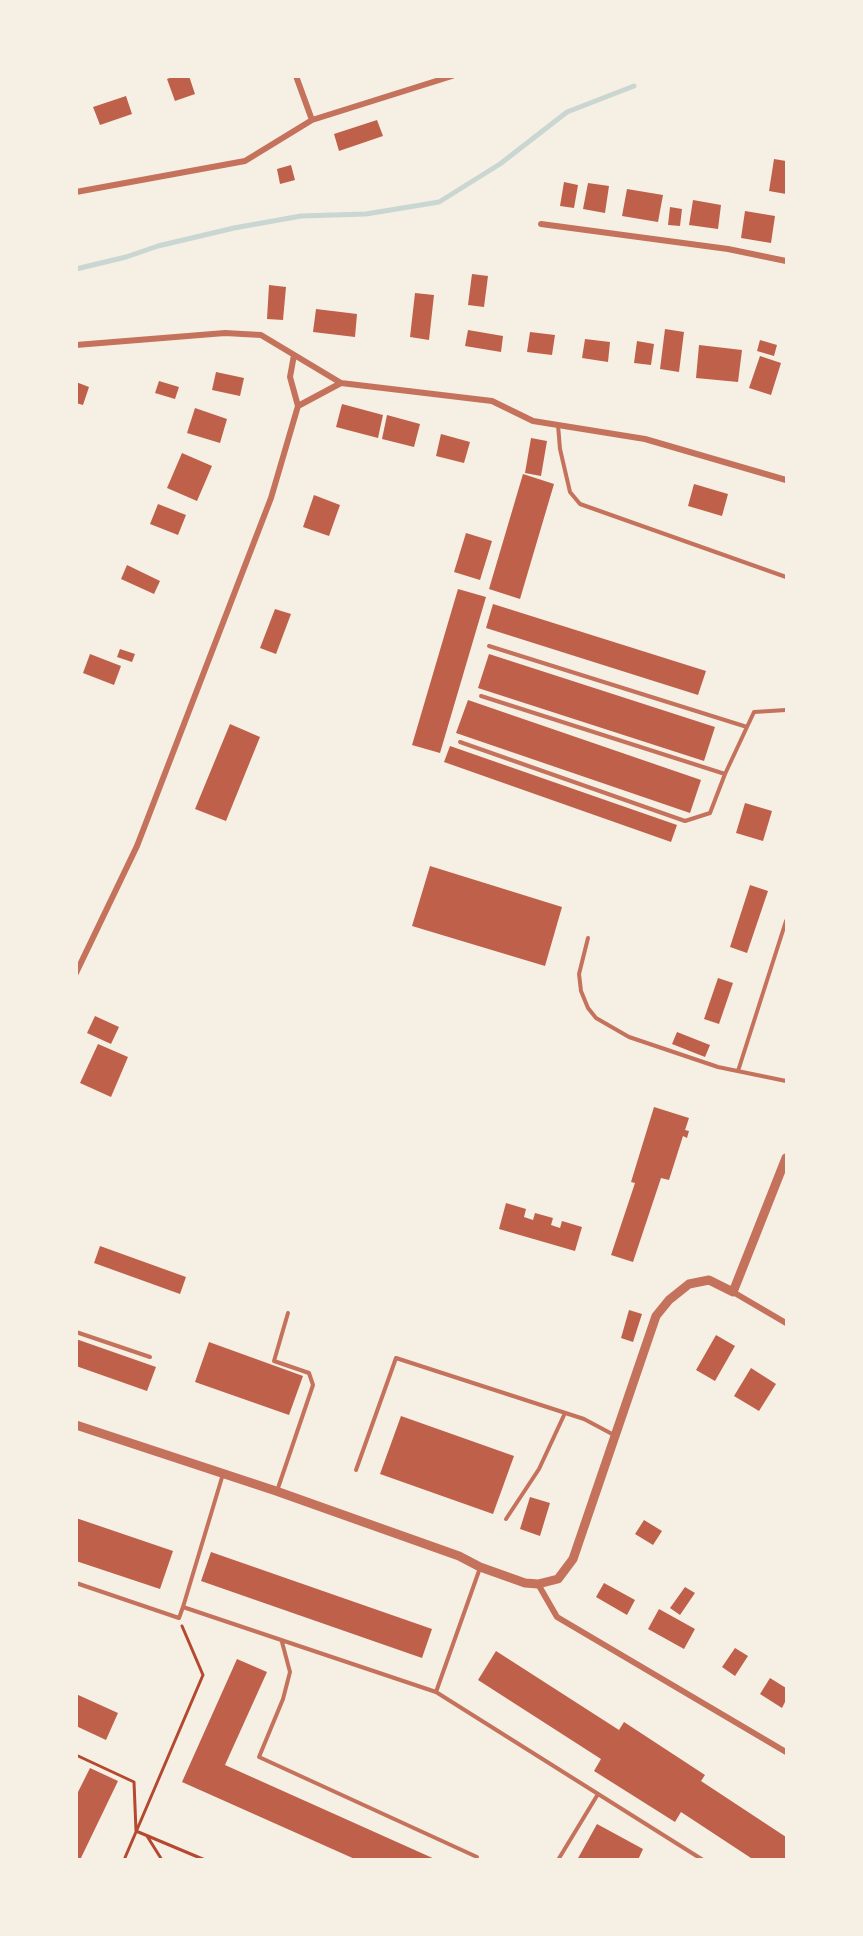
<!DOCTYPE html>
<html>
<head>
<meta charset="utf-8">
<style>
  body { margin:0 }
  #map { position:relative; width:863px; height:1936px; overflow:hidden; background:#f6efe4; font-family:Ubuntu,sans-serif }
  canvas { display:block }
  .frame { position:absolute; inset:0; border:78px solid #f6efe4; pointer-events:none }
</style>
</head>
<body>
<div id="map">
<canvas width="863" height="1936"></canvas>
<div class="frame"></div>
</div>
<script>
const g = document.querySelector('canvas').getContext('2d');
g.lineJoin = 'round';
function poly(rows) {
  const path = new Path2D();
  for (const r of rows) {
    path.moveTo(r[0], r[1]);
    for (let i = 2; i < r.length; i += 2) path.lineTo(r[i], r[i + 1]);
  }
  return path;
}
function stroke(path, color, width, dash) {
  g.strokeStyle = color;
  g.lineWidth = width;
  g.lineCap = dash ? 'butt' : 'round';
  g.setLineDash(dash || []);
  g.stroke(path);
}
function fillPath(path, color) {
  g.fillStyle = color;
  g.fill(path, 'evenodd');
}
const stream = poly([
  [76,269,126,257,158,246,234,228,301,216,366,214,439,202,500,164,567,112,634,86]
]);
const building = poly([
  [175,76,189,76,195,94,175,101,167,79],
  [126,96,132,114,100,125,93,107],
  [377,120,383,136,339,151,334,134],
  [774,159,786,161,786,194,769,191],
  [291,165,295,180,280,184,277,169],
  [564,182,578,185,574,208,560,206],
  [588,183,609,186,605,213,583,209],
  [627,189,663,195,658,222,622,216],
  [693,200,721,205,718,229,689,225],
  [670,207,682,209,680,226,668,225],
  [745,211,775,216,771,243,741,238],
  [472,274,488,276,484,307,468,305],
  [269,285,286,287,283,320,267,319],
  [415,293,434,295,429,340,410,337],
  [316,309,357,314,355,337,313,332],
  [665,329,684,332,679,372,660,369],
  [468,330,503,336,501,352,465,346],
  [530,332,555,335,552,355,527,352],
  [585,339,610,342,608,362,582,358],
  [760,340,777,345,774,356,757,351],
  [637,341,654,344,651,365,634,363],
  [699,345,742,350,738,382,696,378],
  [760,356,781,363,771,395,749,388],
  [216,372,244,378,240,396,212,390],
  [159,381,179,387,175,399,155,393],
  [76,382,89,387,83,405,76,403],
  [342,404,383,415,378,438,336,427],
  [195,408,227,419,220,443,187,433],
  [387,415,420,424,414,447,382,439],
  [441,434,470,442,464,463,436,456],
  [531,438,547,441,541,476,525,473],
  [182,453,212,466,197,501,167,488],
  [523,474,554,484,520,599,489,589],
  [694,484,728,494,722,516,688,506],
  [314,495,340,505,329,536,303,527],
  [158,504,186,515,178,535,150,524],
  [466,533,492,541,480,580,454,572],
  [127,565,160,581,154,594,121,579],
  [458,589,486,597,440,753,412,745],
  [493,604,706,671,698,695,486,628],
  [275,609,291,614,276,654,260,648],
  [120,649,135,654,132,662,117,657],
  [90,654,121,666,114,685,83,673],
  [489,654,715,727,704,761,478,688],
  [468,700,701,780,690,813,456,733],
  [230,724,260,737,226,821,195,809],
  [450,746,677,825,671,842,444,762],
  [745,803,772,811,763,841,736,833],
  [430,866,562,907,545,966,412,926],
  [750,885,768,891,747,953,730,947],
  [718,978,733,983,719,1024,704,1019],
  [95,1016,119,1027,111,1044,87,1033],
  [677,1032,710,1045,705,1057,672,1044],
  [98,1044,128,1057,111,1097,80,1083],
  [654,1107,689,1118,685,1130,689,1131,687,1138,683,1136,669,1180,661,1178,633,1262,611,1255,635,1183,631,1182],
  [506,1203,526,1209,524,1217,533,1220,535,1213,553,1218,551,1225,560,1228,562,1221,582,1227,575,1251,499,1229],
  [100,1246,186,1277,180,1294,94,1263],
  [629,1310,642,1314,633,1342,621,1338],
  [716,1335,735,1346,715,1381,696,1370],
  [76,1339,156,1367,147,1391,76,1366],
  [209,1342,303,1376,289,1415,195,1382],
  [751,1368,776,1384,759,1411,734,1396],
  [401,1416,514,1456,493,1514,380,1474],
  [530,1497,550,1503,540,1536,520,1529],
  [76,1518,173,1551,160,1589,76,1561],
  [644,1520,662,1531,653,1545,635,1534],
  [211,1552,432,1629,422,1658,201,1581],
  [604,1583,635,1600,627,1615,596,1597],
  [685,1587,695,1593,680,1615,670,1608],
  [659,1609,695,1629,684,1649,648,1629],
  [735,1648,748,1656,735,1676,722,1667],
  [496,1651,619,1730,624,1722,705,1775,701,1781,786,1837,786,1860,754,1860,681,1812,675,1822,594,1771,601,1759,478,1680],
  [237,1659,267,1672,225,1765,437,1860,357,1860,182,1782],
  [770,1678,786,1688,786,1700,782,1708,760,1694],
  [76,1694,118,1713,106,1740,76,1726],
  [90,1768,118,1781,80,1860,76,1860,76,1796],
  [597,1824,643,1849,638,1860,577,1860]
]);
const path = poly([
  [76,1755,134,1782,136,1831,205,1860],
  [147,1836,162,1860],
  [124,1860,203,1675,182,1626]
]);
const service = poly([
  [558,425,560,449,570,492,580,504,786,577],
  [489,646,747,727],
  [481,696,725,774],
  [460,742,685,821,710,813,725,774,754,712,786,710],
  [588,938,579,974,581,991,588,1008,596,1018,629,1037,718,1067,786,1081],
  [738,1071,786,921],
  [76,1332,150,1357],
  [356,1470,396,1358,584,1419,614,1435],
  [277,1491,313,1385,309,1373,274,1361,288,1313],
  [506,1519,539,1469,565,1413],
  [76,1583,179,1618,183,1607,436,1692,480,1568],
  [183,1607,223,1474],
  [282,1642,290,1672,283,1699,259,1757,477,1857,476,1860],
  [436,1692,703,1860],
  [558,1860,598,1794]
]);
const minor = poly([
  [296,76,312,120],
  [76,192,245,161,312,120,452,76],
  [541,224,728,249,786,261],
  [76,345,225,333,261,335,341,383],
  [294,355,290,377,298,406],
  [76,973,137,846,271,498,298,406,341,383,492,401,533,421,645,439,786,480],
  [733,1292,786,1323],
  [538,1584,557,1617,786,1752]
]);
const tertiary = poly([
  [76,1425,276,1491,459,1556,480,1567,525,1583,538,1584,558,1579,573,1559,656,1316,669,1300,689,1284,709,1280,733,1292,786,1158]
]);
stroke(stream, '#c9d6d2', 5);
fillPath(building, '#bf614a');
stroke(path, '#b5482f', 3);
stroke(service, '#c5725c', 4);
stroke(minor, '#c5725c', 6);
stroke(tertiary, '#c5725c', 9);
</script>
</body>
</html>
